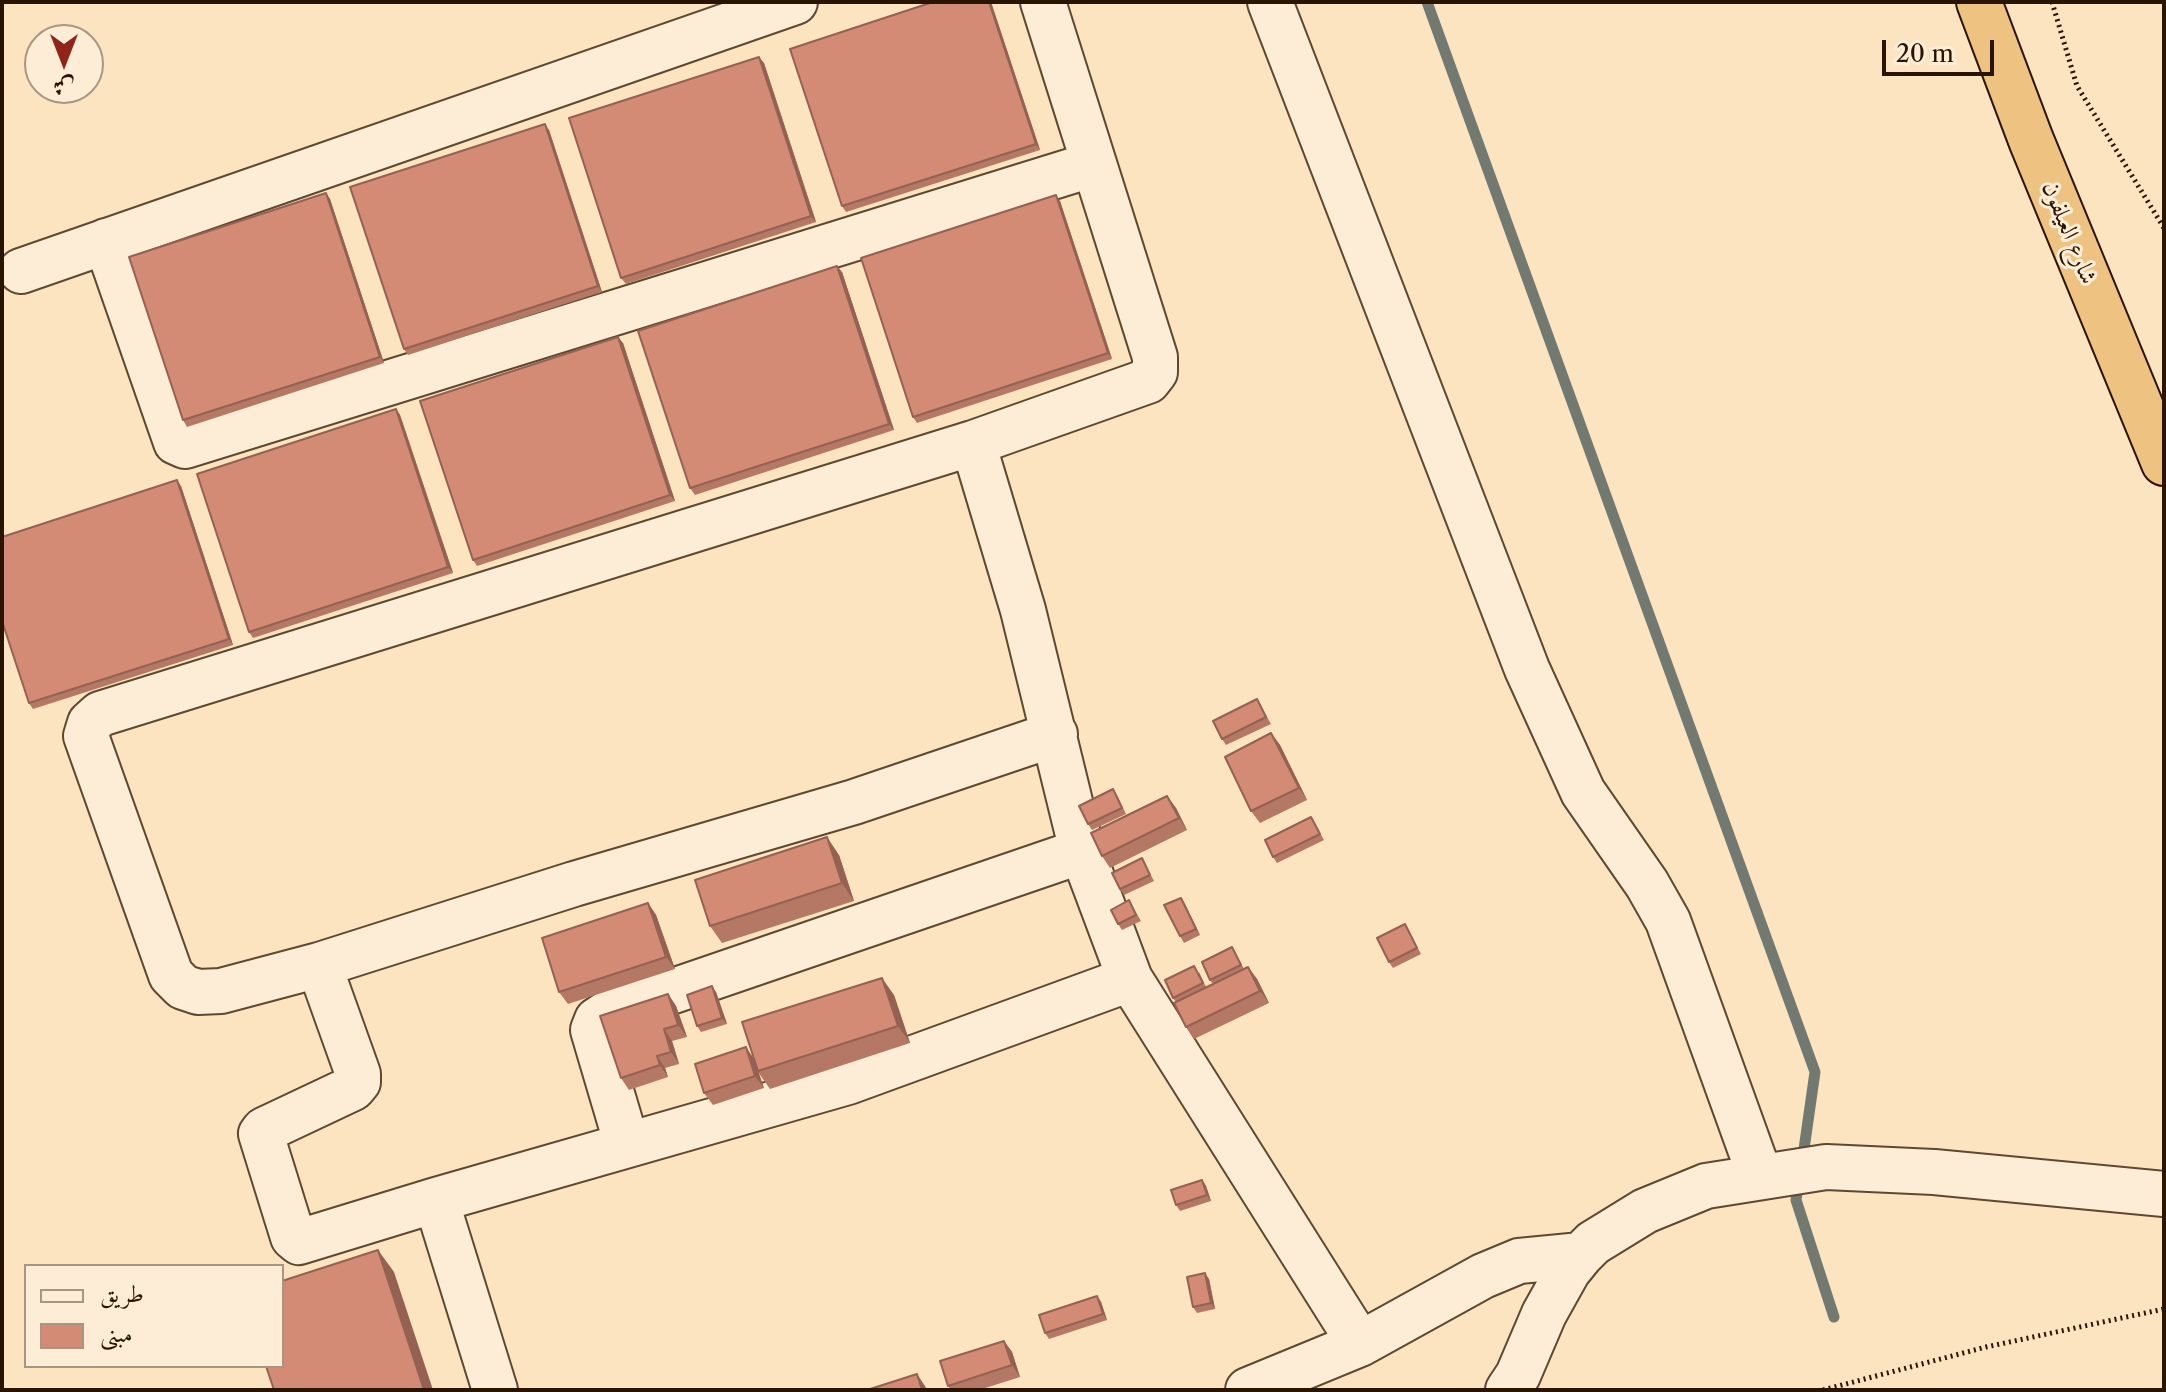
<!DOCTYPE html>
<html>
<head>
<meta charset="utf-8">
<style>
  body { margin:0 }
  #map { position:relative; width:2166px; height:1392px; overflow:hidden; background:#fce4c0; font-family:"Libre Caslon Text",Amiri,serif }
  canvas { display:block }
  .frame { position:absolute; inset:0; border:4px solid #291400; pointer-events:none }
  .legend { position:absolute; left:24px; top:1264px; width:260px; height:104px; box-sizing:border-box; background:#fdedd6; border:2px solid #a89680; margin:0; padding:10px 14px; list-style:none; font-size:24px; color:#291400 }
  .legend li { display:flex; align-items:center; gap:16px; height:40px }
  .legend b { width:40px; border:2px solid #a89680 }
  .north { position:absolute; left:24px; top:24px; width:80px; height:80px; box-sizing:border-box; background:#fdedd6; border:2px solid #a89680; border-radius:50%; rotate:180deg; font-size:22px; font-weight:700; line-height:32px; text-align:center; color:#291400 }
  .north::after { content:''; display:block; margin:auto; width:28px; height:36px; background:#8f2418; clip-path:polygon(50% 0,100% 100%,50% 72%,0 100%) }
  .scale { position:absolute; left:1882px; top:40px; width:112px; height:36px; box-sizing:border-box; border:4px solid #291400; border-top:0; padding-left:10px; font-size:24px; line-height:28px; white-space:nowrap; color:#291400; -webkit-text-stroke:6px #fdedd6; paint-order:stroke }
</style>
</head>
<body>
<div id="map">
<canvas width="2166" height="1392"></canvas>
<div class="frame"></div>
<ul class="legend">
<li><b style="height:10px;background:#fdedd6"></b>طريق</li>
<li><b style="height:22px;background:#d38b75"></b>مبنى</li>
</ul>
<div class="north">ش</div>
<div class="scale">20 m</div>
</div>
<script>
const g = document.querySelector('canvas').getContext('2d');
g.lineJoin = 'round';
function poly(rows) {
  const path = new Path2D();
  for (const r of rows) {
    path.moveTo(r[0], r[1]);
    for (let i = 2; i < r.length; i += 2) path.lineTo(r[i], r[i + 1]);
  }
  return path;
}
function stroke(path, color, width, dash) {
  g.strokeStyle = color;
  g.lineWidth = width;
  g.lineCap = dash ? 'butt' : 'round';
  g.setLineDash(dash || []);
  g.stroke(path);
}
function fillPath(path, color) {
  g.fillStyle = color;
  g.fill(path, 'evenodd');
}
function drawText(font, color, halo, rows, align = 'center') {
  g.font = font + ' "Libre Caslon Text",Amiri,serif';
  g.lineWidth = 6;
  g.setLineDash([]);
  g.textBaseline = 'middle';
  g.strokeStyle = halo;
  g.fillStyle = color;
  for (const [text, x, y, turn = 0] of rows) {
    g.save();
    g.translate(x, y);
    g.rotate((+turn || 0) * Math.PI / 180);
    g.textAlign = isNaN(turn) ? turn : align;
    if (halo) g.strokeText(text, 0, 0);
    g.fillText(text, 0, 0);
    g.restore();
  }
}
const stream = poly([
  [1427,2,1815,1072,1802,1163],
  [1799,1180,1796,1200,1834,1317]
]);
const path = poly([
  [2052,2,2077,86,2164,228],
  [1823,1390,1986,1347,2164,1309]
]);
const minor = poly([
  [1043,2,1155,357,1155,372,1148,381,973,443,100,714,90,723,86,736,171,975,183,987,198,992,221,991,319,965,574,884,854,802,1055,734],
  [1270,2,1527,669,1583,792,1647,884,1668,921,1760,1176],
  [106,241,176,442,185,446,1094,164],
  [21,271,795,2],
  [973,443,1023,610,1082,851,1130,979,1360,1344,1483,1276,1519,1261,1581,1255],
  [319,965,358,1074,358,1082,353,1088,264,1130,261,1134,293,1237,299,1242,436,1200,848,1082,1130,979],
  [627,1145,593,1030,597,1020,606,1014,1082,851],
  [436,1200,495,1390],
  [1248,1390,1360,1344],
  [1508,1390,1518,1375,1544,1314,1568,1271,1581,1255,1593,1243,1645,1211,1706,1186,1826,1167,1934,1172,2164,1194]
]);
const highway = poly([
  [1979,2,2031,140,2164,463]
]);
const wall = poly([
  [991,2,1040,150,846,212,842,206],
  [764,63,816,222,626,284,621,278],
  [549,130,602,292,408,355,404,349],
  [326,193,330,199,384,363,187,427,183,420],
  [1060,201,1112,359,917,423,913,417],
  [842,272,894,430,695,495,690,488],
  [623,343,675,501,477,566,473,560],
  [396,409,400,415,453,573,253,638,249,632],
  [181,486,233,645,33,709,29,703],
  [1257,699,1271,724,1226,745,1222,739],
  [1271,733,1280,745,1307,800,1260,823,1251,811],
  [1117,795,1126,814,1092,830,1088,824],
  [1167,796,1176,808,1187,830,1110,868,1102,856],
  [1311,817,1324,840,1277,863,1273,857],
  [839,855,854,901,722,943,710,926],
  [1142,858,1154,881,1124,895,1120,889],
  [1181,898,1200,935,1184,943,1180,936],
  [1129,900,1141,921,1122,930,1118,924],
  [648,903,656,915,675,969,568,1004,559,992],
  [1405,924,1421,954,1393,968,1389,962],
  [1232,947,1244,969,1248,967,1257,979,1269,1003,1194,1039,1186,1027,1176,1002,1173,998,1199,972,1206,987,1213,984,1210,980],
  [716,992,727,1024,701,1032,697,1026],
  [668,994,676,1006,687,1037,672,1041,679,1064,665,1068,668,1077,629,1090,621,1078],
  [894,995,910,1043,770,1089,758,1072,764,1088,713,1105,704,1093],
  [1202,1180,1206,1186,1211,1201,1180,1211,1176,1205],
  [1209,1279,1215,1309,1197,1313,1193,1307],
  [1097,1296,1101,1302,1107,1320,1049,1339,1045,1333],
  [1004,1341,1012,1352,1020,1377,979,1390,951,1390,948,1386]
]);
const shadedWall = poly([
  [989,2,991,2,1040,150,1036,144],
  [759,57,764,63,816,222,811,216],
  [545,124,549,130,602,292,598,286],
  [326,193,330,199,384,363,380,357],
  [1056,195,1060,201,1112,359,1108,353],
  [837,266,842,272,894,430,889,424],
  [618,337,623,343,675,501,670,495],
  [396,409,400,415,453,573,448,567],
  [177,480,181,486,233,645,229,639],
  [1271,733,1280,745,1307,800,1299,788],
  [1167,796,1176,808,1187,830,1179,818],
  [827,837,839,855,854,901,842,883],
  [1181,898,1185,904,1200,935,1196,929],
  [648,903,656,915,675,969,666,957],
  [1248,967,1257,979,1269,1003,1260,991],
  [882,978,894,995,910,1043,898,1026],
  [712,986,716,992,727,1024,722,1018],
  [668,994,676,1006,687,1037,678,1025],
  [664,1029,672,1041,679,1064,671,1052],
  [746,1047,754,1059,764,1088,755,1076],
  [657,1056,665,1068,668,1077,660,1065],
  [1202,1180,1206,1186,1211,1201,1207,1195],
  [378,1250,394,1272,433,1390,424,1390],
  [1205,1273,1209,1279,1215,1309,1211,1303],
  [1097,1296,1101,1302,1107,1320,1103,1314],
  [1004,1341,1012,1352,1020,1377,1012,1365],
  [917,1374,925,1386,927,1390,922,1390]
]);
const building = poly([
  [933,2,989,2,1036,144,842,206,790,49,933,2],
  [759,57,811,216,621,278,569,118,759,57],
  [545,124,598,286,404,349,350,187,545,124],
  [326,193,380,357,183,420,129,257,326,193],
  [1056,195,1108,353,913,417,861,258,1056,195],
  [837,266,889,424,690,488,638,331,837,266],
  [618,337,670,495,473,560,420,401,618,337],
  [396,409,448,567,249,632,197,474,396,409],
  [177,480,229,639,29,703,2,621,2,537,177,480],
  [1257,699,1266,717,1222,739,1213,721,1257,699],
  [1271,733,1299,788,1251,811,1225,757,1271,733],
  [1113,789,1122,808,1088,824,1079,806,1113,789],
  [1167,796,1179,818,1102,856,1091,833,1167,796],
  [1311,817,1320,834,1273,857,1265,840,1311,817],
  [827,837,842,883,710,926,695,880,827,837],
  [1142,858,1150,875,1120,889,1112,873,1142,858],
  [1181,898,1196,929,1180,936,1164,905,1181,898],
  [1129,900,1136,915,1118,924,1111,910,1129,900],
  [648,903,666,957,559,992,542,938,648,903],
  [1405,924,1417,948,1389,962,1377,938,1405,924],
  [1232,947,1241,965,1210,980,1202,962,1232,947],
  [1194,966,1203,983,1173,998,1165,980,1194,966],
  [1248,967,1260,991,1186,1027,1174,1003,1248,967],
  [882,978,898,1026,758,1071,742,1022,882,978],
  [712,986,722,1018,697,1026,687,995,712,986],
  [668,994,678,1025,664,1029,671,1052,657,1056,660,1065,621,1078,600,1016,668,994],
  [746,1047,755,1076,704,1093,695,1064,746,1047],
  [1202,1180,1207,1195,1176,1205,1171,1190,1202,1180],
  [378,1250,424,1390,274,1390,266,1366,282,1366,282,1281,378,1250],
  [1205,1273,1211,1303,1193,1307,1187,1277,1205,1273],
  [1097,1296,1103,1314,1045,1333,1039,1315,1097,1296],
  [1004,1341,1012,1365,948,1386,940,1361,1004,1341],
  [917,1374,922,1390,867,1390,917,1374]
]);
const streetNames = [
  ["شارع العيلفون",2069,233,68]
];
stroke(stream, '#727970', 11);
stroke(minor, '#5e4830', 48);
stroke(highway, '#291400', 48);
stroke(path, '#291400', 5, [2, 4]);
stroke(minor, '#fdedd6', 44);
stroke(highway, '#eec280', 44);
fillPath(wall, '#b57865');
fillPath(shadedWall, '#946152');
fillPath(building, '#d38b75');
stroke(building, '#946152', 2);
drawText('24px', '#291400', '#fdedd6', streetNames);
</script>
</body>
</html>
